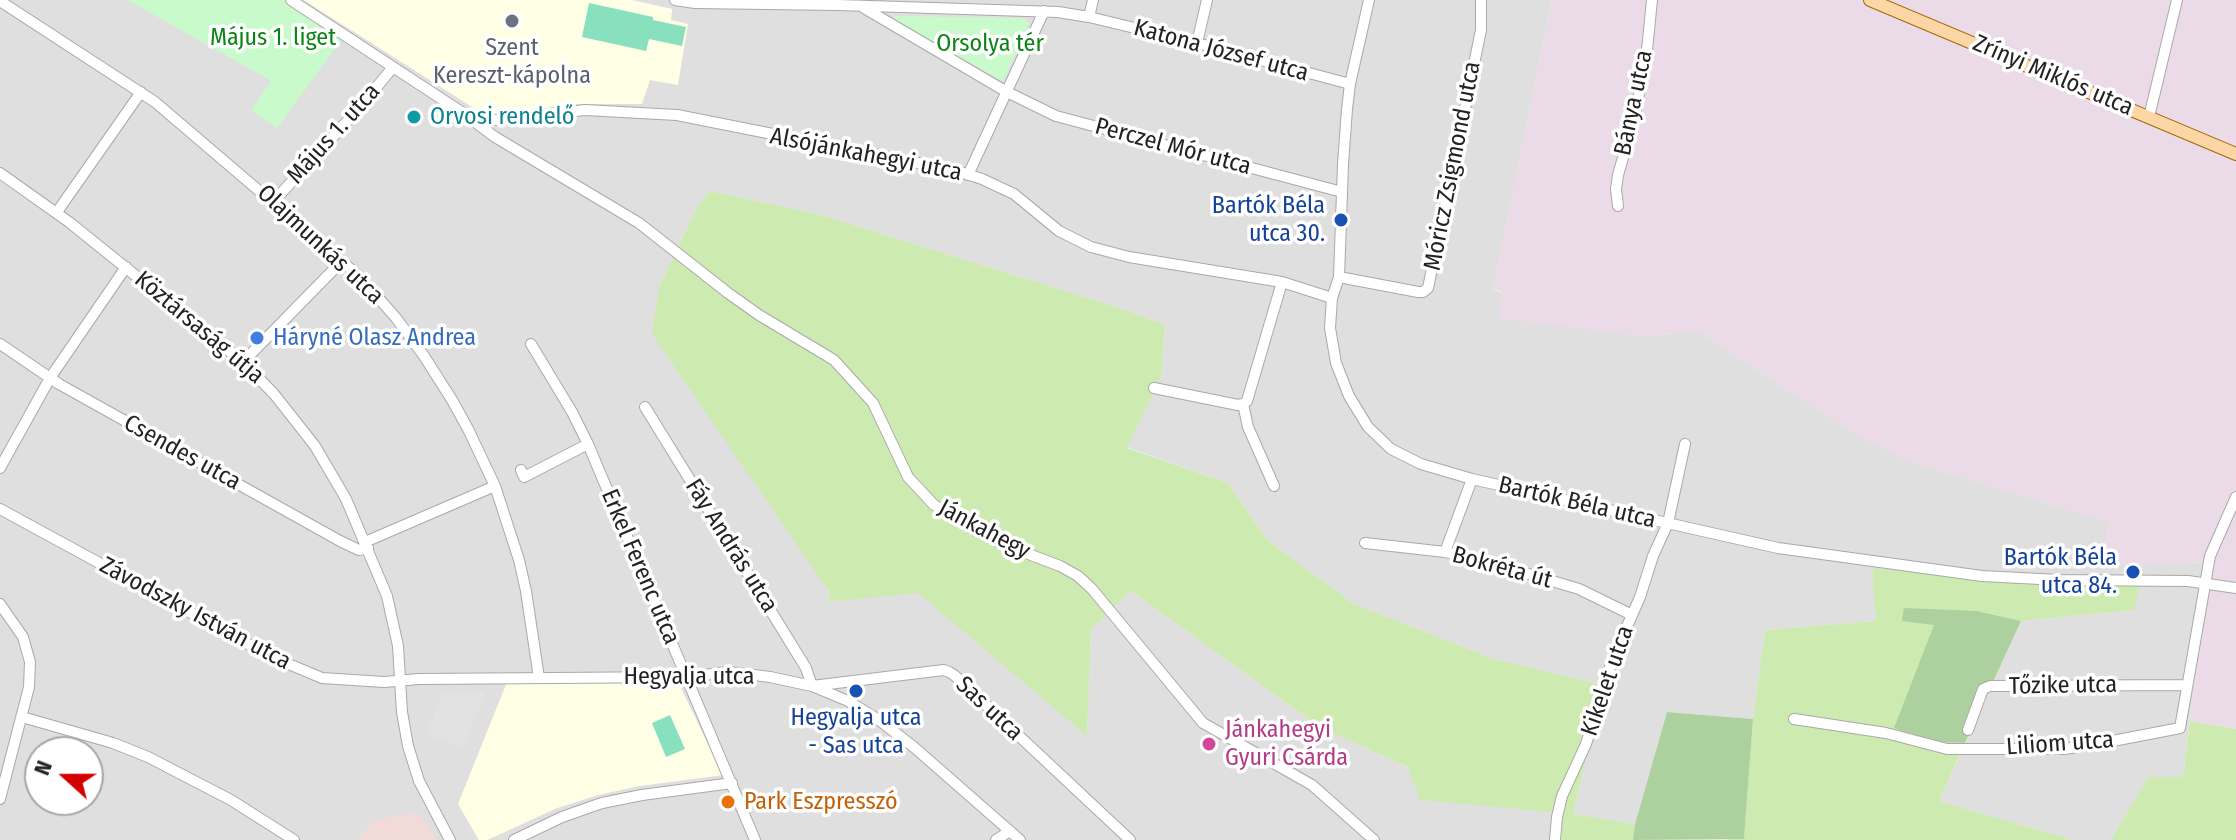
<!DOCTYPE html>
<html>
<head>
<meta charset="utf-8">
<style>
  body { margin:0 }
  #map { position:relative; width:2236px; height:840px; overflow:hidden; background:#f2efe9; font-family:"Fira Sans Condensed",sans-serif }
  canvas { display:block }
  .north { position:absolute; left:24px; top:736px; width:80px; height:80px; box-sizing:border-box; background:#fff; border:2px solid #a7a7a7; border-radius:50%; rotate:291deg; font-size:22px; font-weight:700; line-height:32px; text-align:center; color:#222 }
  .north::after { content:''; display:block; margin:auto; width:28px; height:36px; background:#d40000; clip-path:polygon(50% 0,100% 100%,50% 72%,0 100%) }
</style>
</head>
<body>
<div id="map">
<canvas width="2236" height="840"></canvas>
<div class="north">N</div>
</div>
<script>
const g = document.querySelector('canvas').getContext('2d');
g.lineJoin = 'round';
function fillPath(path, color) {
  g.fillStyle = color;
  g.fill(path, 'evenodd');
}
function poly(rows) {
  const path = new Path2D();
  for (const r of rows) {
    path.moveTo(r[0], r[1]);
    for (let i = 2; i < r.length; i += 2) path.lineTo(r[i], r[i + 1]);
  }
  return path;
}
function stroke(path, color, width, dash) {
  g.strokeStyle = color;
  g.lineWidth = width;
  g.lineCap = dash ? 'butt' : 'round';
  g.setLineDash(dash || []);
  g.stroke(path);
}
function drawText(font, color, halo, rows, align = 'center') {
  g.font = font + ' "Fira Sans Condensed",sans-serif';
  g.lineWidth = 7;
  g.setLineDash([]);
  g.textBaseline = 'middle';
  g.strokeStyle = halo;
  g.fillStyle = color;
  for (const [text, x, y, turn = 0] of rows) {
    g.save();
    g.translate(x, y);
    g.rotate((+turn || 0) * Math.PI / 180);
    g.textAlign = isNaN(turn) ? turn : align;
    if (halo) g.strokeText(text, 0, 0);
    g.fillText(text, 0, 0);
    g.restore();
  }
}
const residential = poly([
  [0,0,304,0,488,117,572,104,641,104,671,20,672,9,631,0,1552,0,1493,290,1640,336,1698,331,1854,433,1912,462,2109,522,2099,566,2209,562,2183,777,2148,778,2111,840,2073,840,1939,801,2021,621,2134,610,1872,570,1877,621,1765,630,1753,719,1667,712,1635,824,1573,814,1603,685,1494,659,1354,604,1267,540,1228,483,1127,447,1161,377,1165,325,1120,308,818,214,710,191,695,211,659,287,830,594,828,602,918,592,1087,735,1091,629,1131,591,1303,715,1333,733,1408,767,1562,813,1557,840,487,840,557,808,598,795,639,786,722,775,458,803,479,840,437,840,418,814,375,820,358,840,0,840],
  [40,752,88,752,88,800,40,800]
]);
const commercial = poly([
  [418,813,437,840,358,840,375,820]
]);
const industrial = poly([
  [1552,0,2236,0,2236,729,2190,721,2208,562,2098,566,2109,522,1912,462,1854,433,1698,331,1640,336,1498,318,1503,292,1493,289]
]);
const education = poly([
  [304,0,631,0,672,9,671,20,688,24,678,85,650,80,642,104,572,104,488,117],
  [507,682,679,684,723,775,639,786,598,795,557,808,487,840,479,840,458,804]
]);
const grass = poly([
  [710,191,818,214,1120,308,1165,325,1161,377,1127,448,1228,483,1267,540,1354,604,1494,659,1603,685,1573,814,1635,824,1633,840,1557,840,1561,813,1420,800,1408,767,1333,733,1303,715,1131,591,1091,629,1087,736,918,593,828,602,830,593,652,334,659,287,695,211],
  [1872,569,2141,579,2134,610,2021,621,1977,611,1934,625,1936,742,1965,743,1939,801,2073,840,1724,840,1744,838,1753,719,1765,630,1876,621],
  [2190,721,2236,729,2236,840,2111,840,2148,777,2183,777]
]);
const forest = poly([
  [1904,608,1977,611,2021,621,1965,743,1936,742,1894,728,1934,625,1902,621],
  [1667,712,1753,719,1744,839,1633,840,1635,824]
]);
const park = poly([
  [128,0,285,0,342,39,277,128,251,110,271,81],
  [895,16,1024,18,1029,24,1003,81,891,20]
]);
const pitch = poly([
  [589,3,653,17,653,20,686,27,682,46,649,39,646,51,582,37],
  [670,715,685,749,666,757,652,723]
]);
const parking = poly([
  [442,692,486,692,463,747,427,734]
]);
const minor = poly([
  [291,0,463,113,495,137,639,223,728,293,759,315,834,360,873,403,908,477,934,505,976,531,1002,544,1060,566,1078,576,1092,589,1203,723,1312,785,1374,840],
  [675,0,695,3,838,5,1058,12,1089,17,1197,43,1350,84],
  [1369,0,1350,84,1347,109,1343,164,1339,277,1332,298,1330,328,1336,363,1349,396,1368,427,1391,449,1421,464,1472,479,1778,548,1982,576,2059,580,2188,581,2236,588],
  [0,1,155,102,360,277,396,318,424,356,452,400,468,429,495,486,519,560,526,591,539,678],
  [864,8,1007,92,1056,116,1342,192],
  [1089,17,1093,0],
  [1197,43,1207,0],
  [2149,117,2177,0],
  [476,122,585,110,677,115,954,170,982,179,1014,194,1059,231,1091,247,1129,257,1282,282,1332,298],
  [0,173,69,222,243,362,274,394,315,446,346,499,387,596,398,646,402,712,408,746,419,781,450,840],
  [968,175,1044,11],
  [274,201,363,104,393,67],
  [1618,206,1616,189,1618,175,1635,116,1647,50,1652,0],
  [57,212,141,92],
  [1339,277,1418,292,1423,292,1428,288,1481,30,1481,0],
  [0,344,59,384,340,541,359,550,368,548],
  [531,344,572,412,588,444,755,840],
  [243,362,342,261],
  [1154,388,1238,405,1243,404],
  [1243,404,1247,401,1282,282],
  [1243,404,1248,427,1274,486],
  [645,407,806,668,812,686,927,672,944,670,949,672,954,675,1130,840],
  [0,468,50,378,126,267],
  [521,470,524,477,588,444],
  [0,509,272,657,322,678,384,682,419,679,687,677,729,672,770,677,812,686,848,701,879,720,915,748,1020,840],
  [365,542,495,486],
  [1365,543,1445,552,1478,559,1579,589,1632,615],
  [1445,552,1472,479],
  [0,604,23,637,30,662,29,687,0,799],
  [22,717,113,743,148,757,231,800,294,840],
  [1794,719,1886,733,1947,749,2064,749,2092,745,2180,728,2210,556,2236,497],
  [1968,730,1983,689,1990,686,2187,685],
  [514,840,562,817,602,803,642,795,732,783],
  [996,840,1010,831],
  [1555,840,1557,817,1562,796,1586,744,1613,658,1640,597,1653,556,1668,523,1685,444]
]);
const major = poly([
  [1870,0,2236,154]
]);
const markers = [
  [512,21,8,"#6b7280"],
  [414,117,8,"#0f9aa8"],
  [1341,220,8,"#1a4fb4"],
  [257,338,8,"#3f7fe0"],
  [2133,572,8,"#1a4fb4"],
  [856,691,8,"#1a4fb4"],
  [1209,744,8,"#d1479c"],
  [728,802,8,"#e8710a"]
];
const parkNames = [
  ["Május 1. liget",273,38],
  ["Orsolya tér",990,44]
];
const worshipNames = [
  ["Szent",512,48],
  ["Kereszt-kápolna",512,76]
];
const streetNames = [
  ["Katona József utca",1221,51,15],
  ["Zrínyi Miklós utca",2053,76,23],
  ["Bánya utca",1634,103,-78],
  ["Május 1. utca",334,134,-48],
  ["Perczel Mór utca",1173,147,15],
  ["Alsójánkahegyi utca",866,155,11],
  ["Móricz Zsigmond utca",1453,166,-79],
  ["Olajmunkás utca",320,245,43],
  ["Köztársaság útja",199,328,40],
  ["Csendes utca",182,453,29],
  ["Bartók Béla utca",1577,503,13],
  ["Jánkahegy",984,530,28],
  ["Fáy András utca",731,546,58],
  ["Erkel Ferenc utca",640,567,67],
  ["Bokréta út",1502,568,15],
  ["Závodszky István utca",195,614,28],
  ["Hegyalja utca",689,677],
  ["Kikelet utca",1608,681,-71],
  ["Tőzike utca",2063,686,-1],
  ["Sas utca",989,709,43],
  ["Liliom utca",2060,744,-4]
];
const cultureNames = [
  ["Orvosi rendelő",430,117]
];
const transitNames = [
  ["Bartók Béla",1325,206],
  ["utca 30.",1325,234],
  ["Bartók Béla",2117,558],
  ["utca 84.",2117,586],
  ["Hegyalja utca",856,718,"center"],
  ["- Sas utca",856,746,"center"]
];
const shopNames = [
  ["Háryné Olasz Andrea",273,338]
];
const hotelNames = [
  ["Jánkahegyi",1225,730],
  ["Gyuri Csárda",1225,758]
];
const foodNames = [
  ["Park Eszpresszó",744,802]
];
fillPath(residential, '#e0dfdf');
fillPath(commercial, '#f2dad9');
fillPath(industrial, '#ebdbe8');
fillPath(education, '#ffffe5');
fillPath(grass, '#cdebb0');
fillPath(forest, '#add19e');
fillPath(park, '#c8facc');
fillPath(pitch, '#88e0be');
fillPath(parking, '#e2e2e2');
stroke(minor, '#a9a9a9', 12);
stroke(major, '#a06b00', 14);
stroke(minor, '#fff', 10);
stroke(major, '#fcd6a4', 12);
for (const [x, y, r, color] of markers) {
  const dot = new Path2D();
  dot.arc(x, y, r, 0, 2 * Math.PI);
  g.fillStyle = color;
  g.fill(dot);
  stroke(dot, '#fff', 3);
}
drawText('24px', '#0c8416', '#fff', parkNames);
drawText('24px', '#5b616d', '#fff', worshipNames);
drawText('24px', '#222', '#fff', streetNames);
drawText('24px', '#0d838f', '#fff', cultureNames, 'left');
drawText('24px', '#164399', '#fff', transitNames, 'right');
drawText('24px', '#366cbe', '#fff', shopNames, 'left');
drawText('24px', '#b23c85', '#fff', hotelNames, 'left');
drawText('24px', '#c56008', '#fff', foodNames, 'left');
</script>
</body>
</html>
